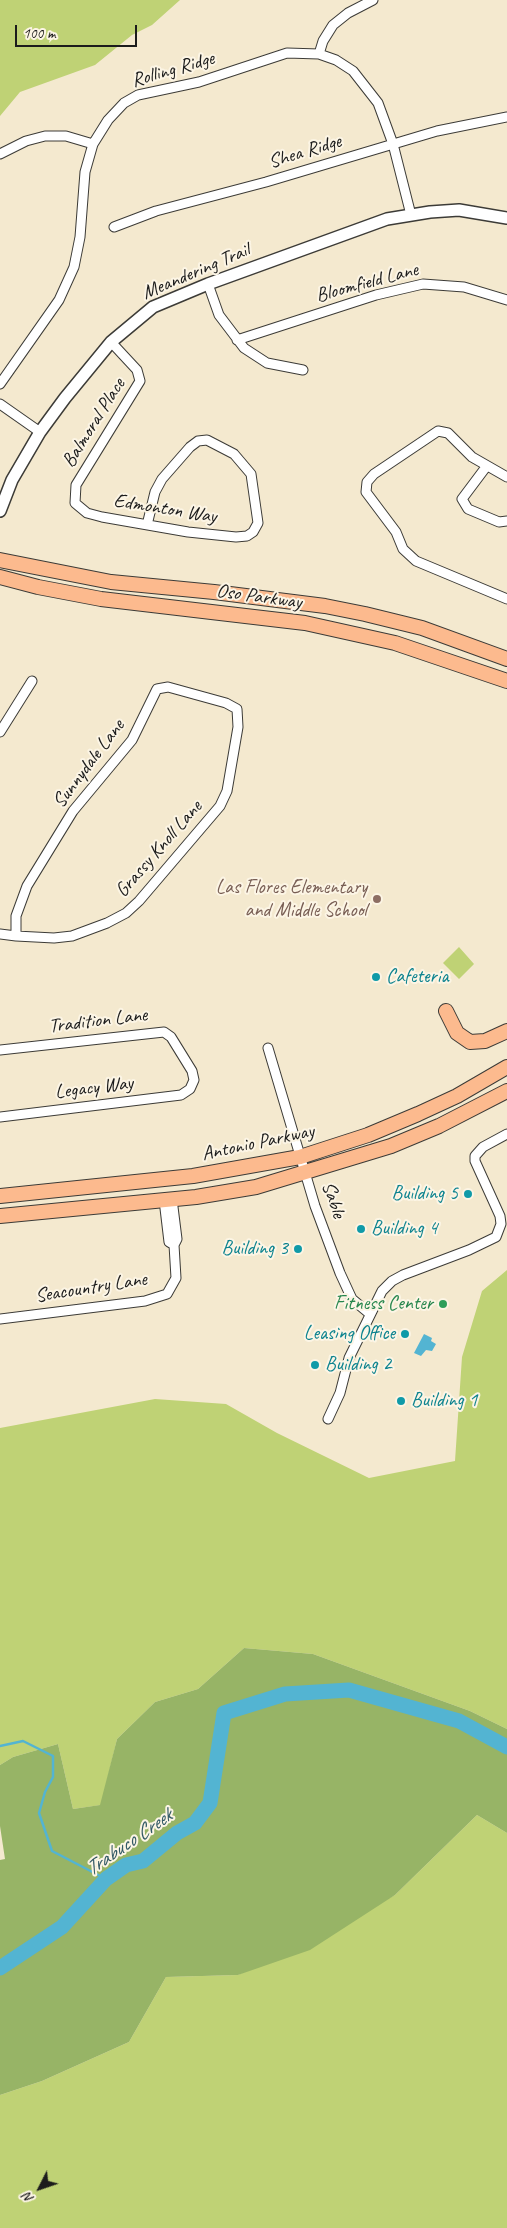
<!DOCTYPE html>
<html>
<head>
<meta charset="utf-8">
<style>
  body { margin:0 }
  #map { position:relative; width:507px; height:2228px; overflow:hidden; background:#f4e9cf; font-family:Caveat,sans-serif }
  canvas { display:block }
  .north { position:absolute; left:15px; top:2163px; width:50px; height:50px; -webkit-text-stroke:4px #fcf5e5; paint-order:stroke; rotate:229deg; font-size:14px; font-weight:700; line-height:20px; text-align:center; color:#1c1c1c }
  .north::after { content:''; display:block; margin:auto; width:18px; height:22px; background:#1c1c1c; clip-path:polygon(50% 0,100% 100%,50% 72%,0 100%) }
  .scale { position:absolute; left:15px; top:25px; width:122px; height:22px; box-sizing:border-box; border:2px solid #1c1c1c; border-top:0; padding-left:6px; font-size:15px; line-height:18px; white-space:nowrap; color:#1c1c1c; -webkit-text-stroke:4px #fcf5e5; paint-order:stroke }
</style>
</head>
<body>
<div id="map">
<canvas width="507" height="2228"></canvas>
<div class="north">N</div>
<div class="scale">100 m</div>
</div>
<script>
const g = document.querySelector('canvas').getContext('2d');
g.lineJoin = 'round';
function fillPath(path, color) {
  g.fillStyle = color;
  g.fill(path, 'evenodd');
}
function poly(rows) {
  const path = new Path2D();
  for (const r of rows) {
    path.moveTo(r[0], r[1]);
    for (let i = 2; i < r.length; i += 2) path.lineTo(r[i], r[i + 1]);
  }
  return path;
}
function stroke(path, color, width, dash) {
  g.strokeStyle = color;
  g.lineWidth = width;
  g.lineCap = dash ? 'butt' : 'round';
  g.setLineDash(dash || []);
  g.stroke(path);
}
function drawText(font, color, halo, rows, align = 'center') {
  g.font = font + ' Caveat,sans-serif';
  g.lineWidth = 4;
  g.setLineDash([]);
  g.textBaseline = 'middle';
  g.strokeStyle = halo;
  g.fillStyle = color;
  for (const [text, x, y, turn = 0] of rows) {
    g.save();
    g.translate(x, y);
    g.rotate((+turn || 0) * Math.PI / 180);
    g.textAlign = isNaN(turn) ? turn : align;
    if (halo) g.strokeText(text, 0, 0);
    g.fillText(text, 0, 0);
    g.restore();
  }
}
const green = poly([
  [0,0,180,0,152,25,132,35,95,65,20,92,0,116],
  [459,947,474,964,459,979,443,963],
  [507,1270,507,1729,470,1711,313,1654,244,1648,198,1689,155,1702,117,1739,101,1805,73,1809,58,1744,13,1757,0,1765,0,1428,155,1399,226,1404,277,1433,369,1478,455,1461,462,1357,482,1291],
  [477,1815,507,1833,507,2228,0,2228,0,2095,42,2081,129,2042,166,1977,238,1975,395,1895]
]);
const forest = poly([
  [244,1648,313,1654,470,1711,507,1729,507,1833,477,1815,395,1895,310,1950,238,1975,166,1977,129,2042,42,2081,0,2095,0,1860,5,1859,0,1826,0,1765,13,1757,58,1744,73,1809,100,1805,117,1739,155,1702,198,1689]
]);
const water = poly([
  [424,1334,432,1338,431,1341,436,1344,432,1351,426,1350,421,1356,414,1353]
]);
const stream = poly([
  [0,1746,23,1741,53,1756,53,1777,45,1792,39,1813,52,1851,106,1879]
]);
const river = poly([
  [0,1968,62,1927,106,1879,126,1865,143,1861,177,1833,195,1823,210,1803,224,1713,285,1694,349,1690,459,1721,507,1747]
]);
const minor = poly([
  [319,54,323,41,333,25,348,13,373,0],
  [0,154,26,141,45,136,66,136,93,144],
  [114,227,156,211,266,182,437,131,507,117],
  [208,284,219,315,244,348,267,363,303,370],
  [237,340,376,295,423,284,464,287,507,300],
  [111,342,137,370,140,381,76,485,75,503,87,513,102,517,188,532,236,537,247,536,253,532,258,523,251,474,234,454,207,440,198,441,190,447,162,479,155,492,147,525],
  [0,384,59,300,74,267,80,237,85,172,93,144,108,120,124,103,138,95,199,82,287,53,319,54,336,60,353,71,378,103,393,144,411,215],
  [0,404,40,432],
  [486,467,462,499,468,509,499,522,507,521],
  [507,477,472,457,448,433,438,431,374,474,367,482,366,492,396,532,403,549,416,561,507,599],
  [0,732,32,681],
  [0,934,16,936,54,938,72,936,107,923,126,913,139,901,220,806,227,791,238,727,237,709,226,703,168,687,157,689,132,740,73,811,27,886,16,916,16,936],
  [268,1048,315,1206,340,1273,352,1299,370,1314],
  [0,1050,164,1032,171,1037,192,1071,194,1080,190,1089,181,1095,0,1117],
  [164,1200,169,1242,174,1245],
  [0,1319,145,1301,167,1294,176,1278,174,1245,177,1239,172,1199],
  [328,1419,340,1393,349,1358,382,1291,392,1281,403,1275,469,1250,496,1237,501,1224,500,1216,475,1161,475,1156,483,1147,507,1134]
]);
const tertiary = poly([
  [0,511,12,480,40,432,65,398,111,342,153,307,208,284,387,219,430,212,459,210,507,218]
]);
const primary = poly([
  [0,560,111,582,214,592,325,606,365,614,422,628,507,659],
  [0,577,38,587,101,599,305,623,395,643,507,681],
  [446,1011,457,1033,470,1042,485,1041,507,1031],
  [0,1196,193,1176,300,1157,368,1135,418,1114,457,1096,507,1067],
  [0,1216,196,1197,256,1187,391,1146,439,1126,507,1091]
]);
const markers = [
  [377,899,5,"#8d6e63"],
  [376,977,5,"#0f9aa8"],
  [468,1194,5,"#0f9aa8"],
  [361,1229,5,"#0f9aa8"],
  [298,1249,5,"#0f9aa8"],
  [443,1304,5,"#2e9e5b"],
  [405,1334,5,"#0f9aa8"],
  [315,1365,5,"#0f9aa8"],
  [401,1401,5,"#0f9aa8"]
];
const streetNames = [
  ["Rolling Ridge",173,70,-16],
  ["Shea Ridge",305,152,-17],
  ["Meandering Trail",196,272,-23],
  ["Bloomfield Lane",367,283,-15],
  ["Balmoral Place",94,423,-58],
  ["Edmonton Way",165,509,9],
  ["Oso Parkway",259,597,8],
  ["Sunnydale Lane",89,764,-53],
  ["Grassy Knoll Lane",159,849,-49],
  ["Tradition Lane",98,1021,-7],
  ["Legacy Way",94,1088,-7],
  ["Antonio Parkway",258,1143,-12],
  ["Sable",333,1200,71],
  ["Seacountry Lane",91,1288,-9]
];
const educationNames = [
  ["Las Flores Elementary",367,888],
  ["and Middle School",367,911]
];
const cultureNames = [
  ["Cafeteria",386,977],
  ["Building 5",458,1194,"right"],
  ["Building 4",371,1229],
  ["Building 3",288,1249,"right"],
  ["Leasing Office",395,1334,"right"],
  ["Building 2",325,1365],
  ["Building 1",411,1401]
];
const leisureNames = [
  ["Fitness Center",433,1304]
];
const waterNames = [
  ["Trabuco Creek",129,1843,-35]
];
fillPath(green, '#bfd275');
fillPath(forest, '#97b466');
fillPath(water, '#53b4d2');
stroke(stream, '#53b4d2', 2.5);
stroke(river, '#53b4d2', 15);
stroke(minor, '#3c3b37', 11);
stroke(tertiary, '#3c3b37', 14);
stroke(primary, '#3c3b37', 16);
stroke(minor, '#fff', 9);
stroke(tertiary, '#fff', 11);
stroke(primary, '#fcba8e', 14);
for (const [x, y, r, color] of markers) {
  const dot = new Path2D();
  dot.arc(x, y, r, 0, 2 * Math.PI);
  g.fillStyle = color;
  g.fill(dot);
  stroke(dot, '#fcf5e5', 2);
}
drawText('20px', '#1c1c1c', '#fcf5e5', streetNames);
drawText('20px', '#785e54', '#fcf5e5', educationNames, 'right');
drawText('20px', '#0d838f', '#fcf5e5', cultureNames, 'left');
drawText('20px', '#27864d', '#fcf5e5', leisureNames, 'right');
drawText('italic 21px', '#325965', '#fcf5e5', waterNames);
</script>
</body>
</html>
